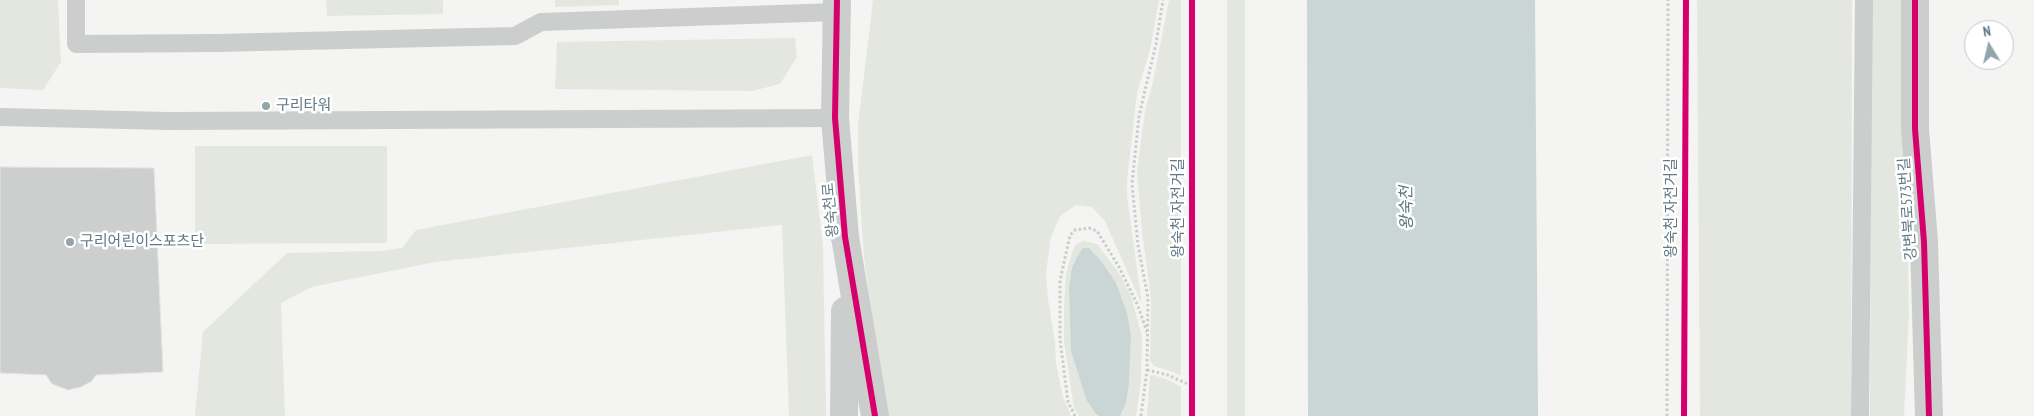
<!DOCTYPE html>
<html>
<head>
<meta charset="utf-8">
<style>
  body { margin:0 }
  #map { position:relative; width:2034px; height:416px; overflow:hidden; background:#f4f4f2; font-family:"PT Sans Narrow",sans-serif }
  canvas { display:block }
  .north { position:absolute; left:1964px; top:20px; width:50px; height:50px; box-sizing:border-box; background:#fff; border:1px solid #c0c9ce; border-radius:50%; rotate:351deg; font-size:14px; font-weight:700; line-height:20px; text-align:center; color:#617985 }
  .north::after { content:''; display:block; margin:auto; width:18px; height:22px; background:#94a4ab; clip-path:polygon(50% 0,100% 100%,50% 72%,0 100%) }
</style>
</head>
<body>
<div id="map">
<canvas width="2034" height="416"></canvas>
<div class="north">N</div>
</div>
<script>
const g = document.querySelector('canvas').getContext('2d');
g.lineJoin = 'round';
function fillPath(path, color) {
  g.fillStyle = color;
  g.fill(path, 'evenodd');
}
function poly(rows) {
  const path = new Path2D();
  for (const r of rows) {
    path.moveTo(r[0], r[1]);
    for (let i = 2; i < r.length; i += 2) path.lineTo(r[i], r[i + 1]);
  }
  return path;
}
function stroke(path, color, width, dash) {
  g.strokeStyle = color;
  g.lineWidth = width;
  g.lineCap = dash ? 'butt' : 'round';
  g.setLineDash(dash || []);
  g.stroke(path);
}
function drawText(font, color, halo, rows, align = 'center') {
  g.font = font + ' "PT Sans Narrow","Noto Sans KR",sans-serif';
  g.lineWidth = 5;
  g.setLineDash([]);
  g.textBaseline = 'middle';
  g.strokeStyle = halo;
  g.fillStyle = color;
  for (const [text, x, y, turn = 0] of rows) {
    g.save();
    g.translate(x, y);
    g.rotate((+turn || 0) * Math.PI / 180);
    g.textAlign = isNaN(turn) ? turn : align;
    if (halo) g.strokeText(text, 0, 0);
    g.fillText(text, 0, 0);
    g.restore();
  }
}
const green = poly([
  [0,0,58,0,61,62,43,90,0,88],
  [326,0,443,0,443,14,327,16],
  [555,0,619,0,619,5,555,7],
  [873,0,1159,0,1150,50,1137,93,1127,180,1127,196,1142,305,1105,221,1092,207,1076,205,1060,216,1050,240,1046,275,1048,299,1055,342,1056,363,1063,397,1071,416,886,416,864,257,858,166,858,125],
  [1169,0,1181,0,1181,375,1154,366,1150,361,1151,298,1142,232,1137,171,1145,111,1153,82],
  [1227,0,1245,0,1245,416,1227,416],
  [1697,0,1852,0,1851,416,1700,416],
  [1871,0,1903,0,1909,315,1904,416,1870,416],
  [795,38,797,57,780,84,752,91,555,89,557,42],
  [195,146,387,146,387,243,195,244],
  [812,155,823,247,826,416,789,416,782,225,435,262,312,287,281,303,285,416,195,416,203,332,287,253,381,251,402,248,416,230],
  [1084,241,1097,244,1119,273,1131,296,1137,318,1142,337,1141,381,1136,416,1120,416,1126,403,1129,384,1131,336,1072,268,1069,287,1071,352,1087,401,1095,413,1099,416,1079,416,1074,408,1064,342,1064,308,1066,275,1072,252,1076,244],
  [1153,375,1171,381,1181,387,1181,416,1147,416,1150,376]
]);
const water = poly([
  [1307,0,1535,0,1538,416,1308,416],
  [1083,248,1089,248,1101,261,1116,283,1127,313,1131,336,1129,384,1126,403,1120,416,1099,416,1095,413,1087,401,1071,352,1069,287,1072,268,1077,257]
]);
const building = poly([
  [0,167,154,168,163,372,96,375,92,381,81,387,68,390,52,384,46,375,0,373,0,167]
]);
const path = poly([
  [1147,370,1168,375,1192,386],
  [1075,416,1068,402,1060,339,1060,281,1070,235,1075,230,1089,228,1097,231,1119,267,1138,306,1147,332],
  [1141,416,1147,370,1148,298,1138,245,1132,184,1139,116,1156,44,1163,0],
  [1667,416,1668,0]
]);
const service = poly([
  [76,0,76,44,217,43,515,36,541,22,837,12],
  [0,117,168,121,835,118],
  [1860,416,1864,0]
]);
const minor = poly([
  [837,0,835,118,845,237],
  [1915,0,1915,129,1924,242,1929,416]
]);
const tertiary = poly([
  [845,237,875,416],
  [844,416,845,311]
]);
const cycleway = poly([
  [837,0,835,118,845,237,875,416],
  [1915,0,1915,129,1924,242,1929,416],
  [1192,416,1192,0],
  [1684,416,1686,0]
]);
const markers = [
  [266,106,5,"#94a4ab"],
  [70,242,5,"#94a4ab"]
];
const poiNames = [
  ["구리타워",276,106],
  ["구리어린이스포츠단",80,242]
];
const streetNames = [
  ["왕숙천 자전거길",1179,208,-90],
  ["왕숙천 자전거길",1672,208,-90],
  ["강변북로573번길",1908,209,-94],
  ["왕숙천로",831,210,-95]
];
const waterNames = [
  ["왕숙천",1407,208,-91]
];
fillPath(green, '#e4e7e0');
fillPath(water, '#cad5d6');
fillPath(building, '#cdcfcf');
stroke(building, '#e3e3e2', 1);
stroke(path, '#cacbcc', 3, [2.5, 2.5]);
stroke(service, '#cccdcd', 18);
stroke(minor, '#cccdcd', 28);
stroke(tertiary, '#cccdcd', 28);
stroke(cycleway, '#d6006c', 6);
for (const [x, y, r, color] of markers) {
  const dot = new Path2D();
  dot.arc(x, y, r, 0, 2 * Math.PI);
  g.fillStyle = color;
  g.fill(dot);
  stroke(dot, '#fff', 2);
}
drawText('15px', '#617985', '#fff', poiNames, 'left');
drawText('15px', '#617985', '#fff', streetNames);
drawText('italic 16px', '#58767b', '#fff', waterNames);
</script>
</body>
</html>
